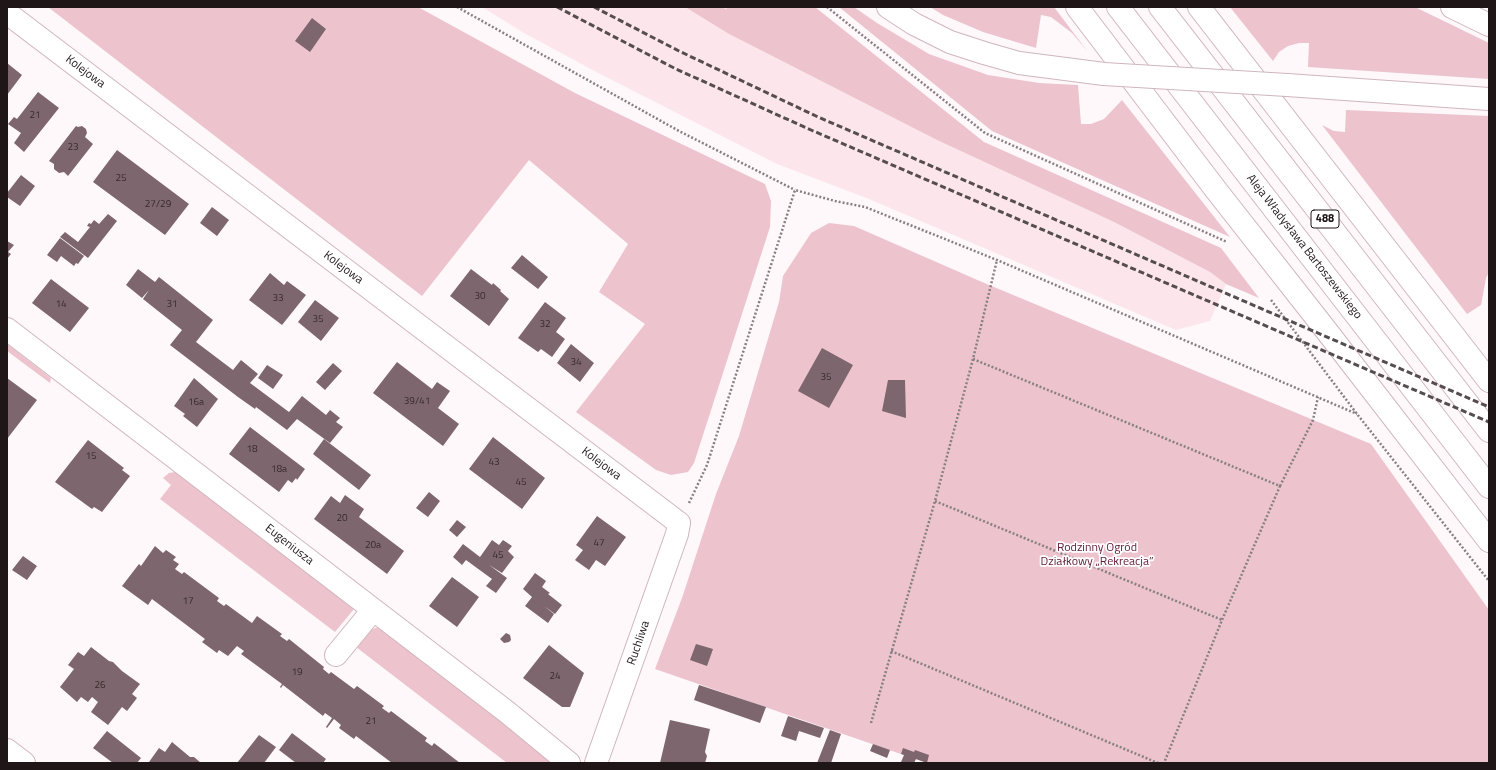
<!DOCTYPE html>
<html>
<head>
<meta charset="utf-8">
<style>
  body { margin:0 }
  #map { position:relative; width:1496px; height:770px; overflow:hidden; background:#fef8fa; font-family:"Titillium Web",sans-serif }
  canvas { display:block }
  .frame { position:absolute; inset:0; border:8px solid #1f1618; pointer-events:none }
</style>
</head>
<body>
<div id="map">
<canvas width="1496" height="770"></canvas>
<div class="frame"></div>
</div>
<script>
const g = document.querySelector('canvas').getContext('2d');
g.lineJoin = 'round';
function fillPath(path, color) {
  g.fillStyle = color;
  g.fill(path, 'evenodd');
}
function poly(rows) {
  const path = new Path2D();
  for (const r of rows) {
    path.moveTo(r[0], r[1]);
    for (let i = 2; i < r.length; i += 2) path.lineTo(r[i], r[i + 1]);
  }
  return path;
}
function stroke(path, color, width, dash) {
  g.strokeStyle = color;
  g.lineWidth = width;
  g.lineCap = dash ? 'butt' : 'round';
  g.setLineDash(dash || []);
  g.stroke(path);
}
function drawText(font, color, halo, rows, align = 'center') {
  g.font = font + ' "Titillium Web",sans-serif';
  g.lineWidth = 3.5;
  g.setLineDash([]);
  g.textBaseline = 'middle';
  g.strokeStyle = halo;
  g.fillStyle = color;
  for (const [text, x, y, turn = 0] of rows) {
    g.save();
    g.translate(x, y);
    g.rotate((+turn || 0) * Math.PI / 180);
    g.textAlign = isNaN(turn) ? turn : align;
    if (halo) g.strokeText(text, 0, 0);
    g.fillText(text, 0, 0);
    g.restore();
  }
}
const built = poly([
  [482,7,685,7,729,34,937,140,1114,222,1210,272,1226,284,1210,321,1176,330,869,199,777,164,602,75,524,33]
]);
const green = poly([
  [48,7,418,7,575,93,765,184,771,201,770,227,694,463,688,472,671,475,656,470,576,412,645,324,599,292,628,244,529,160,422,296],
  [685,7,722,7,726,9,727,7,815,7,984,142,1221,248,1259,298,1226,284,1210,272,1114,222,937,140,729,34],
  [839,7,854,7,877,23,929,54,988,75,1039,83,1078,85,1081,124,1091,124,1104,119,1122,100,1230,237,992,131],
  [930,7,1054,7,1088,52,1072,33,1051,17,1041,15,1036,48,983,32,943,15],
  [1230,7,1415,7,1489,43,1489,79,1308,67,1309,43,1299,43,1288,46,1279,52,1273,61],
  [1346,110,1489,116,1489,272,1486,278,1481,305,1467,314,1322,125,1334,131,1345,132],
  [829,223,854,226,982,282,1371,444,1489,610,1489,763,927,763,655,669,682,598,716,494,739,436,779,302,783,276,811,233],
  [7,344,51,378,50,383,7,351],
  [175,472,354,609,335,632,160,499,171,485,163,478,169,473],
  [379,627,558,763,507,763,356,647,369,630]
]);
const building = poly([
  [312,18,326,29,310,52,295,41],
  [7,63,22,75,7,95],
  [38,92,59,108,24,152,14,143,21,133,8,124,14,117,17,119],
  [76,126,78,127,82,126,86,129,87,133,85,137,93,144,68,176,64,172,59,173,54,169,54,164,49,161],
  [117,150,189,204,165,235,93,182],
  [21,175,35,186,20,206,7,197,7,193],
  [212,207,229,220,217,236,200,223],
  [108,214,117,221,88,258,60,237,65,232,78,242,90,227,87,226,89,223,91,224,94,220,99,224],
  [60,238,84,256,78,264,76,263,74,266,61,256,57,262,47,255],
  [7,241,14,245,8,252,11,254,7,259],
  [522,255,548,277,538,289,511,268],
  [138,269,155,282,159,277,213,320,196,342,233,370,241,360,258,374,250,383,289,412,302,396,326,415,330,410,340,418,336,422,343,427,330,443,297,419,287,430,256,407,255,409,238,397,170,345,182,330,143,299,149,290,142,298,126,285],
  [471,269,492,285,493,283,501,290,500,291,509,299,489,326,450,296],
  [270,273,284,285,287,281,306,295,282,325,249,300],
  [51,279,89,308,70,332,32,303],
  [315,300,339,318,321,341,298,322],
  [545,302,566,318,556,332,565,339,552,357,541,349,538,352,518,338],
  [571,344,594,363,580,382,557,363],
  [822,348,853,365,829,408,798,391],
  [397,362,432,389,437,382,450,391,438,408,459,424,443,446,373,393],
  [333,363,342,371,325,390,316,382],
  [267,365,283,375,273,389,258,378],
  [7,378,37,400,7,439],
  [194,378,218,399,197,427,183,416,185,414,174,406],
  [888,380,905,380,906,418,882,411],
  [250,427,305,469,297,480,296,478,292,483,288,480,279,492,229,454],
  [493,437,545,478,522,509,469,469],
  [324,439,371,475,359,490,313,454],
  [88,440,124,468,122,470,130,476,102,512,94,507,92,509,55,482],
  [429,492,440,501,428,517,416,508],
  [345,495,364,509,359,517,404,551,387,574,314,519,331,496,340,503],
  [597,516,626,537,605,566,596,560,589,570,575,560,583,550,576,545],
  [457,520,466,527,457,537,449,530],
  [492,540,499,545,503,540,512,546,508,551,514,557,502,573,489,565,507,578,496,593,486,586,492,579,466,560,462,565,453,557,463,544,480,557],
  [155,546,163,553,166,550,176,557,173,560,179,564,175,569,182,574,184,572,219,598,217,601,224,606,226,604,252,623,257,616,282,634,280,636,287,641,289,639,324,667,323,669,329,674,331,672,354,689,357,686,384,706,382,708,389,713,391,711,427,738,425,741,432,746,434,743,460,763,392,763,356,736,354,739,339,728,341,725,334,719,327,728,326,727,332,718,325,713,323,716,283,685,281,688,280,687,282,684,241,654,244,651,237,646,228,656,219,650,217,653,202,642,205,639,152,599,148,605,122,586,139,564,141,566],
  [23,556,37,566,27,580,12,570],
  [535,573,546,581,542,587,550,593,548,594,562,605,555,614,544,606,554,614,548,623,525,606,532,597,523,589],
  [452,577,479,597,457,627,429,606],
  [506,633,510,635,511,640,509,642,504,643,500,639],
  [696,644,713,649,707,666,690,660],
  [549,645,584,673,570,707,562,707,523,678],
  [91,647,109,661,113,662,122,671,140,684,132,694,137,698,127,711,122,707,108,725,91,712,98,702,92,697,88,702,81,697,77,702,60,687,74,669,68,665,78,652,84,656],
  [699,685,766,707,760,723,694,700],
  [788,716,824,728,820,738,799,731,796,741,781,736],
  [670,720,710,729,705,752,707,756,705,763,660,763],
  [830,730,841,734,831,763,817,763],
  [107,731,141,758,137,763,113,763,93,748],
  [292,733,326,759,323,763,296,763,279,750],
  [259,735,276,747,264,763,237,763],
  [172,742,190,757,194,757,201,763,151,763,149,762,159,748,165,752],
  [873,744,890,750,887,758,870,751],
  [903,748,914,752,915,750,929,755,927,763,916,759,914,763,901,762,904,755,901,754]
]);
const path = poly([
  [457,7,679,131,795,190],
  [827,7,985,133,1227,242],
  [1271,300,1357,414,1489,581],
  [973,359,1280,486,1222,620,1164,763],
  [1280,486,1313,420,1318,397],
  [935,501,1222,620],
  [689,503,707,465,795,190,835,201,865,207,905,223,997,260,1357,414],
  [891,651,1158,763],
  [871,723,935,501,973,359,997,260]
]);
const minor = poly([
  [888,7,914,24,950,42,984,53,1019,63,1104,74],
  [1452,7,1489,25],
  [7,13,679,523,677,534,596,763],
  [1287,85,1489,99],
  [7,329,507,712,569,763],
  [336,655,373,610],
  [7,750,24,763]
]);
const major = poly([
  [1077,7,1216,190,1322,325,1489,541],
  [1118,7,1489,487],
  [1160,7,1489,431],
  [1199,7,1489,381]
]);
const rail = poly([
  [557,7,676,69,811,130,1489,422],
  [594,7,679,51,818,117,1489,407]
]);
const minorBridge = poly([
  [1104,74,1287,85]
]);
const numberNames = [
  ["21",35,116],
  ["23",73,148],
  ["25",121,179],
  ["27/29",158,205],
  ["30",480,297],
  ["33",278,299],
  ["14",61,305],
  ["31",172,305],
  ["35",318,320],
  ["32",545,325],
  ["34",576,363],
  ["35",826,378],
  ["39/41",417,402],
  ["16a",196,403],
  ["18",252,450],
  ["15",91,457],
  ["43",494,463],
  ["18a",279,470],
  ["45",521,483],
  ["20",342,519],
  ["47",599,544],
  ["20a",373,546],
  ["45",498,556],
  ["17",188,602],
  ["19",297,673],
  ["24",555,677],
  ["26",100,686],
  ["21",371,722]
];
const shields = [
  [1325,219,28]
];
const shieldNames = [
  ["488",1325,219]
];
const streetNames = [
  ["Kolejowa",85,72,37],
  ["Aleja Władysława Bartoszewskiego",1304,247,52],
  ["Kolejowa",343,268,37],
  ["Kolejowa",601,464,37],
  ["Eugeniusza",289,545,38],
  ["Ruchliwa",639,643,-71]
];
const parkNames = [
  ["Rodzinny Ogród",1097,548],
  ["Działkowy „Rekreacja”",1097,562]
];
fillPath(built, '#fce6ec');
fillPath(green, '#edc3ce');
fillPath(building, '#7d666d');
stroke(minor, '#d0b6bd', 24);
stroke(major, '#d0b6bd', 24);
stroke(path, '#878082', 2.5, [2, 2]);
stroke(minor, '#fff', 22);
stroke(major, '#fff', 22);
stroke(rail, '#554d4f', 3, [6, 3]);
stroke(minorBridge, '#d0b6bd', 24, []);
stroke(minorBridge, '#fff', 22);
drawText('10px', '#362a2d', null, numberNames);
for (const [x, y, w] of shields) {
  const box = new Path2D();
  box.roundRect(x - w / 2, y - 9, w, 18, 3);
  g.fillStyle = '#fff';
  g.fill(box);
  stroke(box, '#1f1618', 1);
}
drawText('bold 11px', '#1f1618', null, shieldNames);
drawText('12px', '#1f1618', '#fff', streetNames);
drawText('12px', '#65203b', '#fff', parkNames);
</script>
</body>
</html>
